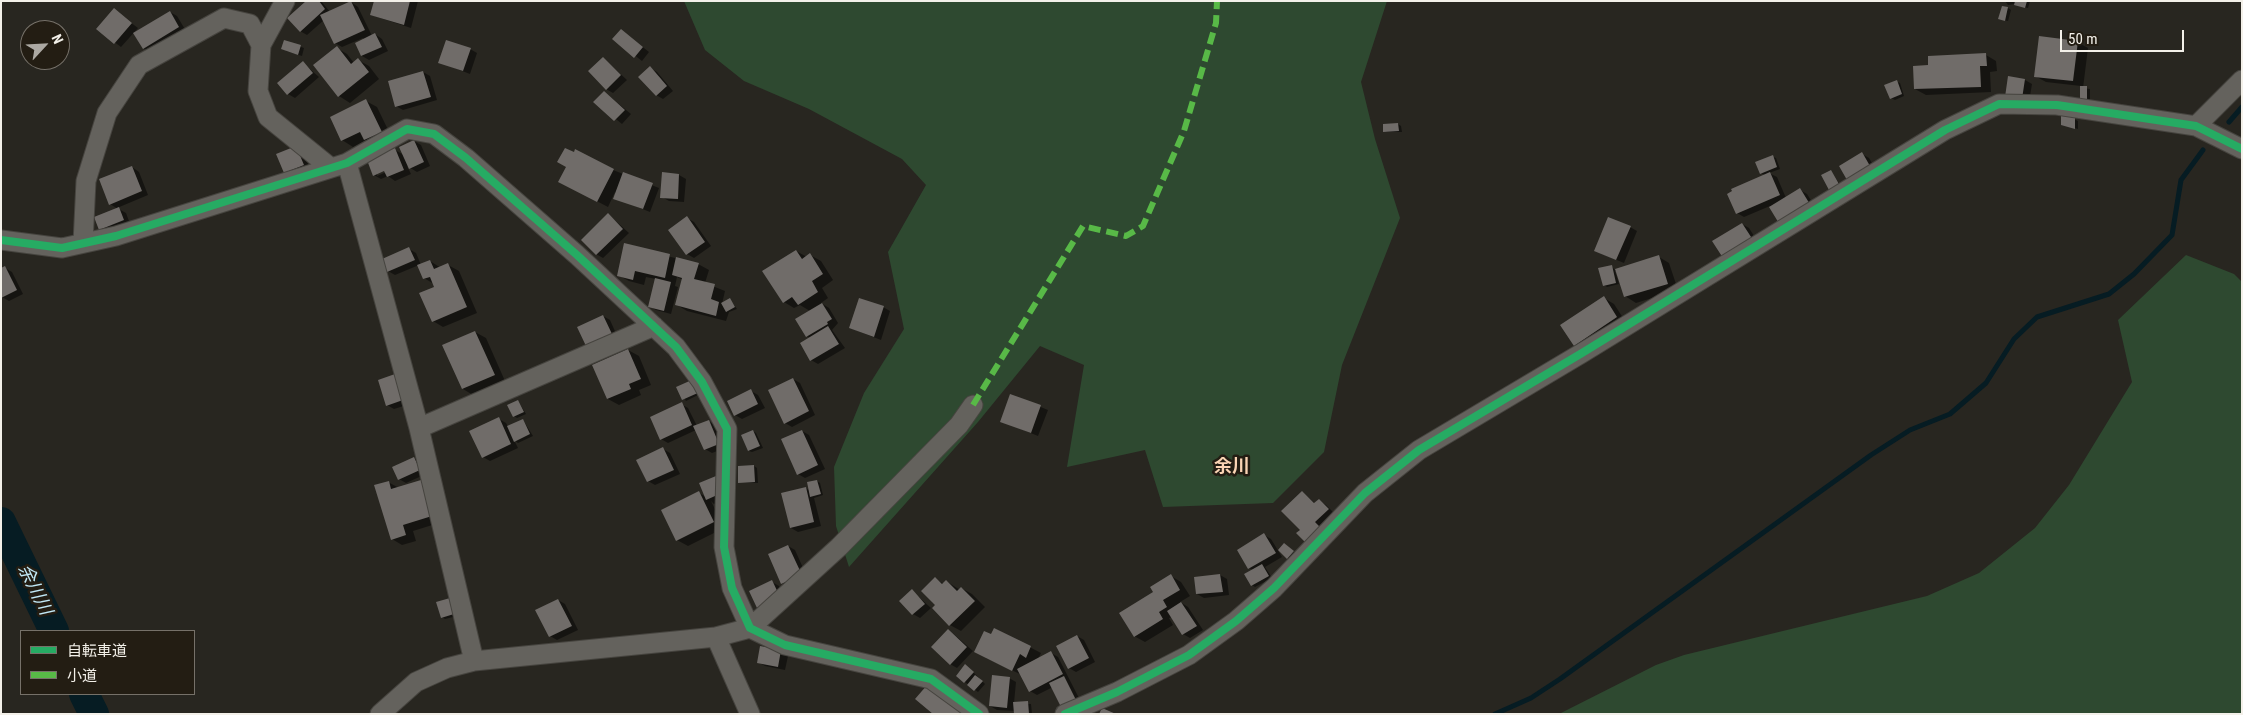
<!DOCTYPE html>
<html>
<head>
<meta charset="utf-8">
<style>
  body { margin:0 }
  #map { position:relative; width:2243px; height:715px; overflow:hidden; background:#282620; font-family:"Roboto Condensed","Noto Sans JP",sans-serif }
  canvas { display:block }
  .frame { position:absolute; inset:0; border:2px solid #f3f0e9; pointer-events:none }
  .legend { position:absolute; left:20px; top:630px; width:175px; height:65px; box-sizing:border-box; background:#231d13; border:1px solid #767169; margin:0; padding:6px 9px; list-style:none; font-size:15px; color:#f3f0e9 }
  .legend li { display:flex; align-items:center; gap:10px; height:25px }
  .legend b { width:25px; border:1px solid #767169 }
  .north { position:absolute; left:20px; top:20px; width:50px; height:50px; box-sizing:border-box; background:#231d13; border:1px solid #767169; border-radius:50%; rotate:65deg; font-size:14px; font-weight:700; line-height:20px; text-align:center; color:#f3f0e9 }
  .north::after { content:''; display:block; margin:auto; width:18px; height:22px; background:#aca9a3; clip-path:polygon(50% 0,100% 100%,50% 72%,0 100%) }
  .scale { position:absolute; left:2060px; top:30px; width:124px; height:22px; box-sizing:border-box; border:2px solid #f3f0e9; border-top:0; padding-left:6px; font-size:15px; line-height:18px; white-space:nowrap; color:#f3f0e9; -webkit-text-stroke:4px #231d13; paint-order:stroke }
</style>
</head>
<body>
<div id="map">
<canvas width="2243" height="715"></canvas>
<div class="frame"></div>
<ul class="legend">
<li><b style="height:6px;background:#26ab63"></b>自転車道</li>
<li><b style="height:6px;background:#58b947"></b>小道</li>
</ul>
<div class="north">N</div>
<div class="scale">50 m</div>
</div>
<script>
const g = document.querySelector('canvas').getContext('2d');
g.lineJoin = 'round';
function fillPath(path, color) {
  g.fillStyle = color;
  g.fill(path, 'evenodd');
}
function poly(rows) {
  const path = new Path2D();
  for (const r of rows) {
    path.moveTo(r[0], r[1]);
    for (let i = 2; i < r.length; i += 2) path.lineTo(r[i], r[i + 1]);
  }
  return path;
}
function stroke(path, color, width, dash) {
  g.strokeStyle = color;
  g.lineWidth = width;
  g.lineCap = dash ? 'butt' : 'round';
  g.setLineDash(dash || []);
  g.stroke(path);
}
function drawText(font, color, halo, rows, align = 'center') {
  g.font = font + ' "Roboto Condensed","Noto Sans JP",sans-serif';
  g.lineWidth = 5;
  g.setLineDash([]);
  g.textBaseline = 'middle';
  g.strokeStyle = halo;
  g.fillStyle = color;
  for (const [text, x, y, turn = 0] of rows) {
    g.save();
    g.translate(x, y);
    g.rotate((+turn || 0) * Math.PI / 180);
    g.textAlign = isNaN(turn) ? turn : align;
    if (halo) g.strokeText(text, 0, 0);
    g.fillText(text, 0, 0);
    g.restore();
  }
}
const green = poly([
  [684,1,1387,1,1361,82,1375,139,1400,218,1342,365,1324,452,1273,503,1163,507,1145,450,1067,467,1084,365,1040,346,978,422,849,567,836,526,834,467,864,393,904,329,888,252,926,185,902,159,809,109,744,81,705,50],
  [2186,255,2234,274,2242,282,2242,714,1559,714,1656,665,1684,655,1927,596,1979,573,2035,528,2069,485,2132,382,2118,320]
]);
const shadow = poly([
  [308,1,321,1,330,12,351,2,358,7,372,36,375,34,382,39,388,51,369,60,362,56,356,44,364,40,363,38,342,47,335,43,324,20,307,35,300,31],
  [375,1,418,1,411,28,371,15],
  [2005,1,2015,1,2015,4,2008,5],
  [2016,1,2030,1,2028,8,2019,6],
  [2008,8,2011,10,2008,21,2003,20],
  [114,10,138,28,121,47,97,29],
  [170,12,177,16,186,31,150,52,143,48],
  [621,30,649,52,642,61,614,39],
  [285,41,304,48,302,56,286,51],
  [2077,42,2088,48,2083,88,2090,89,2090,101,2081,99,2081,86,2046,82,2035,76],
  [337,48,347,54,354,63,358,60,369,66,379,79,350,103,339,96,314,66],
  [470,49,477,53,470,74,439,62],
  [1986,55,1996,61,1997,71,1990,72,1991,92,1926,95,1915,89,1930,66],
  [603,58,627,80,613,93,606,89],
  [303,63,319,77,295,98,288,94],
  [650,68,657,72,673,91,663,99,656,95],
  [423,72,430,76,437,100,403,110,396,106],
  [2025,80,2032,84,2029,102,2007,96],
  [1897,82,1900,83,1904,96,1895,100,1891,98],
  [604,92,631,114,622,124,595,102],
  [366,101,377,107,392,138,376,146,366,140,353,147,342,140],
  [2074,119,2078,121,2078,129,2062,124],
  [1398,124,1401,126,1402,132,1385,132],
  [414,141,421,145,430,166,417,172,407,166,411,174,395,181,388,176,381,179,374,175,395,150,404,155],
  [390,168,391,170,377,176,377,173],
  [303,151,310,169,292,177,285,173,278,155],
  [1862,154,1869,158,1876,170,1855,183],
  [1773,157,1776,158,1780,169,1769,173,1777,177,1786,198,1800,190,1807,194,1817,210,1781,224,1770,206,1744,217,1737,213,1765,175,1761,173],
  [132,167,139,172,148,195,117,208,126,213,130,224,107,233,100,229,118,209,110,204],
  [613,170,659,188,650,212,615,198,615,192,608,207,570,187],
  [1831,171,1841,186,1833,191,1830,189],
  [663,174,679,175,686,179,684,202,669,201,662,197],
  [609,215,629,233,603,258,596,254],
  [687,218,694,222,711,246,694,258,687,254,670,230],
  [1742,224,1749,228,1759,244,1731,261],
  [1630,227,1637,231,1624,263,1602,254],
  [625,245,698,264,709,270,705,283,725,291,722,304,730,300,737,309,729,312,726,321,687,311,677,305,683,280,677,277,675,286,678,287,671,314,656,310,649,306,656,279,646,277,644,285,629,281,618,275],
  [409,249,416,253,421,265,430,261,441,268,448,265,459,271,477,313,443,327,433,321,435,288,434,284,424,278,419,265,395,275,388,271],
  [796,251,807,257,810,255,821,261,833,280,822,288,828,298,821,303,829,308,838,323,832,330,845,348,818,364,811,360,810,338,807,336,810,311,800,305,794,308,784,302],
  [1659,257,1669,263,1678,290,1636,303,1625,296,1617,271,1615,271,1619,284,1607,287,1604,285,1611,266,1615,270],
  [5,268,12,272,23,294,9,301,2,297],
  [1604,298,1614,304,1627,324,1586,351,1575,345],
  [883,307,890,311,881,340,850,328],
  [603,316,610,320,618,338,594,349],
  [475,332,486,338,505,381,473,395,463,389],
  [628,350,639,356,651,385,639,390,641,395,619,405,608,399,594,365],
  [793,379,800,383,815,415,792,427,785,423],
  [379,381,410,404,394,409,387,405],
  [678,388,702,393,686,401],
  [751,391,758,395,765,408,742,419,735,415],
  [1011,395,1048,410,1038,436,1001,421],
  [518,401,526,414,517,418,514,416],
  [681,404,688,408,697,426,708,421,715,425,725,448,712,453,705,449,696,430,668,443,661,439],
  [499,419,506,423,508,427,523,420,533,436,518,443,514,440,518,448,490,461,483,457],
  [753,431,756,433,763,448,752,452,749,451],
  [802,431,809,435,825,469,805,478,798,474],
  [663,449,670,453,680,474,655,485,648,481],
  [414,458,421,462,426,474,406,483,399,479],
  [754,466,757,468,758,483,740,482,739,467],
  [421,481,431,488,442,522,413,531,416,541,402,545,392,539,388,482,399,488],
  [817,481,820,483,823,495,814,498,821,526,798,532,791,528,806,488,810,491],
  [700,484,730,496,714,504,711,501,724,528,688,546,677,540,699,493,706,497],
  [1302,492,1316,504,1319,501,1326,505,1335,514,1322,527,1302,530],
  [1264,535,1271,539,1282,557,1265,567,1272,578,1255,587,1252,585,1253,570,1249,568],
  [1285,544,1297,554,1291,560,1279,550],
  [788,546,795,550,808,579,789,587,782,583],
  [1220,575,1227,579,1229,595,1204,598,1197,594],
  [1171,576,1181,582,1190,596,1180,602,1188,607,1203,630,1190,638,1183,634,1172,617,1169,618,1173,625,1145,642,1134,636,1155,593],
  [935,579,944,584,946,581,960,590,961,588,972,594,985,607,961,631,950,625,934,609,937,605],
  [772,582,779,586,787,601,765,611,758,607],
  [912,591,931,608,920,618,913,614],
  [558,600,565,604,578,630,557,640,550,636],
  [438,603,457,616,445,619,442,617],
  [995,629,1041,653,1038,659,1051,653,1058,657,1082,704,1053,687,1037,695,1030,691,1022,675,986,658],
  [949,630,973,651,957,668,950,664],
  [1077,636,1084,640,1095,662,1076,672,1069,668],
  [781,652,788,656,785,670,765,666,758,662],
  [969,668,985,684,978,692,965,682],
  [1009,678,1016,682,1014,703,1031,704,1032,714,1015,714,1015,711,997,710,990,706]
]);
const stream = poly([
  [2229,122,2242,107],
  [1495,714,1531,698,1560,679,1871,455,1910,430,1950,414,1986,383,2014,339,2037,317,2109,294,2134,274,2172,235,2181,180,2203,150]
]);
const river = poly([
  [1,522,54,631],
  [84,694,94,714]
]);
const building = poly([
  [306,1,319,1,325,9,300,32,287,18],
  [351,1,365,30,334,44,320,15],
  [374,1,410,1,404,25,370,15],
  [2015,1,2027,1,2025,8,2014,5],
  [2002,6,2008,7,2005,21,1998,19],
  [114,8,132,23,114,44,96,29],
  [170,11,179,27,143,49,133,33],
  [621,29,643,47,634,58,612,39],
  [375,33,382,47,361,56,355,43],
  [2039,36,2078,41,2073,81,2034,77],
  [284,40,301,45,298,55,281,49],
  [446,40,471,48,463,71,438,63],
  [337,46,351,64,358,58,369,72,338,97,313,65],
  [1986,53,1987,66,1980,66,1981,87,1914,89,1913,66,1928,65,1928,56],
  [603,57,621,75,606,90,588,71],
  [303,61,313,73,287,95,277,83],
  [650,66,667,86,656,96,638,77],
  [423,71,431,97,395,107,388,81],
  [2008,76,2025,79,2022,99,2005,97],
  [1897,80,1902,94,1890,99,1884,85],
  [2080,86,2087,86,2087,100,2080,99],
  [604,91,625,110,614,121,593,102],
  [366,99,382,132,364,140,360,132,341,141,330,117],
  [2061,115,2075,118,2075,129,2061,125],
  [1398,123,1399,131,1383,132,1383,124],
  [414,140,424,162,409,169,399,147],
  [296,146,304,165,284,173,276,154],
  [395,148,404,170,387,177,384,171,373,176,367,160],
  [565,148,574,152,575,149,614,169,597,202,558,182,566,167,557,162],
  [1862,152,1870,166,1847,180,1839,166],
  [1773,155,1777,167,1760,174,1755,162],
  [132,166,142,191,109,205,99,179],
  [1831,170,1839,184,1829,190,1821,175],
  [623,172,653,183,643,209,613,199],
  [662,172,679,174,678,199,660,198],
  [1770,172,1780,195,1736,214,1727,194,1732,191,1731,189],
  [1800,188,1811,206,1780,225,1769,207],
  [119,207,124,220,99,230,94,217],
  [608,213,623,229,596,255,581,240],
  [687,216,705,242,686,255,668,230],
  [1608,217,1631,226,1616,260,1594,251],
  [1742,223,1753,240,1723,258,1712,241],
  [624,243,670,254,665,278,635,271,633,280,617,276],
  [409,247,415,260,387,272,382,259],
  [796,250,802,259,810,253,823,274,812,281,818,292,798,305,792,297,783,303,762,271],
  [1659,255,1668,284,1624,297,1615,269],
  [676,257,699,263,694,279,715,284,711,299,719,302,716,316,675,305,682,278,672,275],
  [430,260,434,269,448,263,467,307,432,322,419,293,434,287,430,277,423,279,417,265],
  [1612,265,1616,283,1603,286,1598,268],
  [5,266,17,290,1,298,1,268],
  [655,278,671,282,664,311,648,307],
  [1604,296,1617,317,1574,346,1560,325],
  [730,298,735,307,726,312,721,303],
  [859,298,884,306,874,337,849,328],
  [822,303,832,319,827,322,828,324,806,337,795,319],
  [603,315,612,334,586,346,577,327],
  [828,326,839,344,810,361,800,343],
  [475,331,495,375,462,389,442,345],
  [628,349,641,379,629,384,631,389,607,399,592,365],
  [395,374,403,400,386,406,378,380],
  [793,378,809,411,784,424,768,390],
  [694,379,700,392,682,400,676,387],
  [751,389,758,404,734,416,727,401],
  [1010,394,1041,405,1031,433,1000,422],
  [518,400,524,412,513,417,507,405],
  [682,402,692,425,660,440,650,417],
  [499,417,511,444,482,458,469,431],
  [523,419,530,434,514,442,507,426],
  [709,420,719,444,704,450,693,426],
  [753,430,760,446,748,451,741,435],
  [802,430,818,465,797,475,781,439],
  [663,447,674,470,647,482,636,460],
  [414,457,420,470,398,480,392,467],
  [754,465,755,482,738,483,738,466],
  [716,476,724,492,706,500,699,483],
  [421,480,432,516,403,525,406,535,391,540,374,485,389,481,391,489],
  [817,480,821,494,810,497,807,482],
  [806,487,814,522,790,528,781,493],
  [699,491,714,522,676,541,661,510],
  [1302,491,1314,503,1319,499,1329,509,1315,522,1321,528,1306,543,1296,533,1300,530,1281,511],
  [1264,533,1276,553,1248,569,1237,550],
  [1284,543,1294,551,1287,559,1278,550],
  [788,545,802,575,781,584,768,554],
  [1262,564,1269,576,1251,586,1244,574],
  [1171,574,1180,590,1163,600,1167,607,1159,612,1163,619,1134,637,1119,613,1153,592,1150,587],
  [1220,574,1223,592,1196,594,1194,577],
  [935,577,942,584,946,580,957,591,961,587,975,601,949,626,932,608,935,605,921,591],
  [772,580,780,597,757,608,749,591],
  [912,589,925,604,912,615,899,601],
  [450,598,454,614,441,618,436,602],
  [558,599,572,626,549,637,535,610],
  [1181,602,1197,626,1182,635,1167,611],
  [994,628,1031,646,1026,658,1020,654,1012,671,974,652,984,631,991,634],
  [948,629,967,647,950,665,931,647],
  [1077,635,1089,658,1068,669,1056,646],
  [760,646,781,650,778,667,757,663],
  [1051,651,1063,674,1029,692,1017,669],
  [965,664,974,672,964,683,956,676],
  [975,675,983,681,974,691,967,685],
  [992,675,1010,677,1007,708,989,706],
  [1064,676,1076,700,1061,707,1049,683],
  [928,684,963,714,933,714,915,699],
  [1028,701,1029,714,1014,714,1013,702],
  [1102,708,1116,714,1099,714]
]);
const minor = poly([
  [285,1,261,45,258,91,268,117,331,168],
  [2196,126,2242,80],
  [347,163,419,428,474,661],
  [1,240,62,248,116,236,347,163,407,129,434,134,466,158,577,255,676,347,702,382,727,429,724,547,732,588,750,628,785,645,931,679,979,714],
  [83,243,86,181,107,113,139,65,224,18,250,24,261,45],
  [419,428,654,326],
  [716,637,750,714],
  [380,714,416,682,447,668,474,661,716,637,750,628,839,547,959,425,973,405],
  [1065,714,1117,692,1189,655,1236,621,1274,588,1365,493,1419,450,1582,353,1945,130,1999,104,2057,105,2196,126,2242,149]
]);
const quiet = poly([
  [973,405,1083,226,1126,236,1143,226,1184,131,1216,23,1217,1]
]);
const cycleway = poly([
  [1,240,62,248,116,236,347,163,407,129,434,134,466,158,577,255,676,347,702,382,727,429,724,547,732,588,750,628,785,645,931,679,979,714],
  [1065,714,1117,692,1189,655,1236,621,1274,588,1365,493,1419,450,1582,353,1945,130,1999,104,2057,105,2196,126,2242,149]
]);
const neighbourhoodNames = [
  ["余川",1232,467]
];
const waterNames = [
  ["余川川",34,590,64]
];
fillPath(green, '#2e4930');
fillPath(shadow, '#0007');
stroke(stream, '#061c23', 5);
stroke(river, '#061c23', 30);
fillPath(building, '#706c69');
stroke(minor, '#46443f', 21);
stroke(minor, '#64625d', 19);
stroke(quiet, '#58b947', 6, [12, 6]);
stroke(cycleway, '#26ab63', 8);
drawText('bold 18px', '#fad4b4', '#231d13', neighbourhoodNames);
drawText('italic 18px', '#c1e9f7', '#231d13', waterNames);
</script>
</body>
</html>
